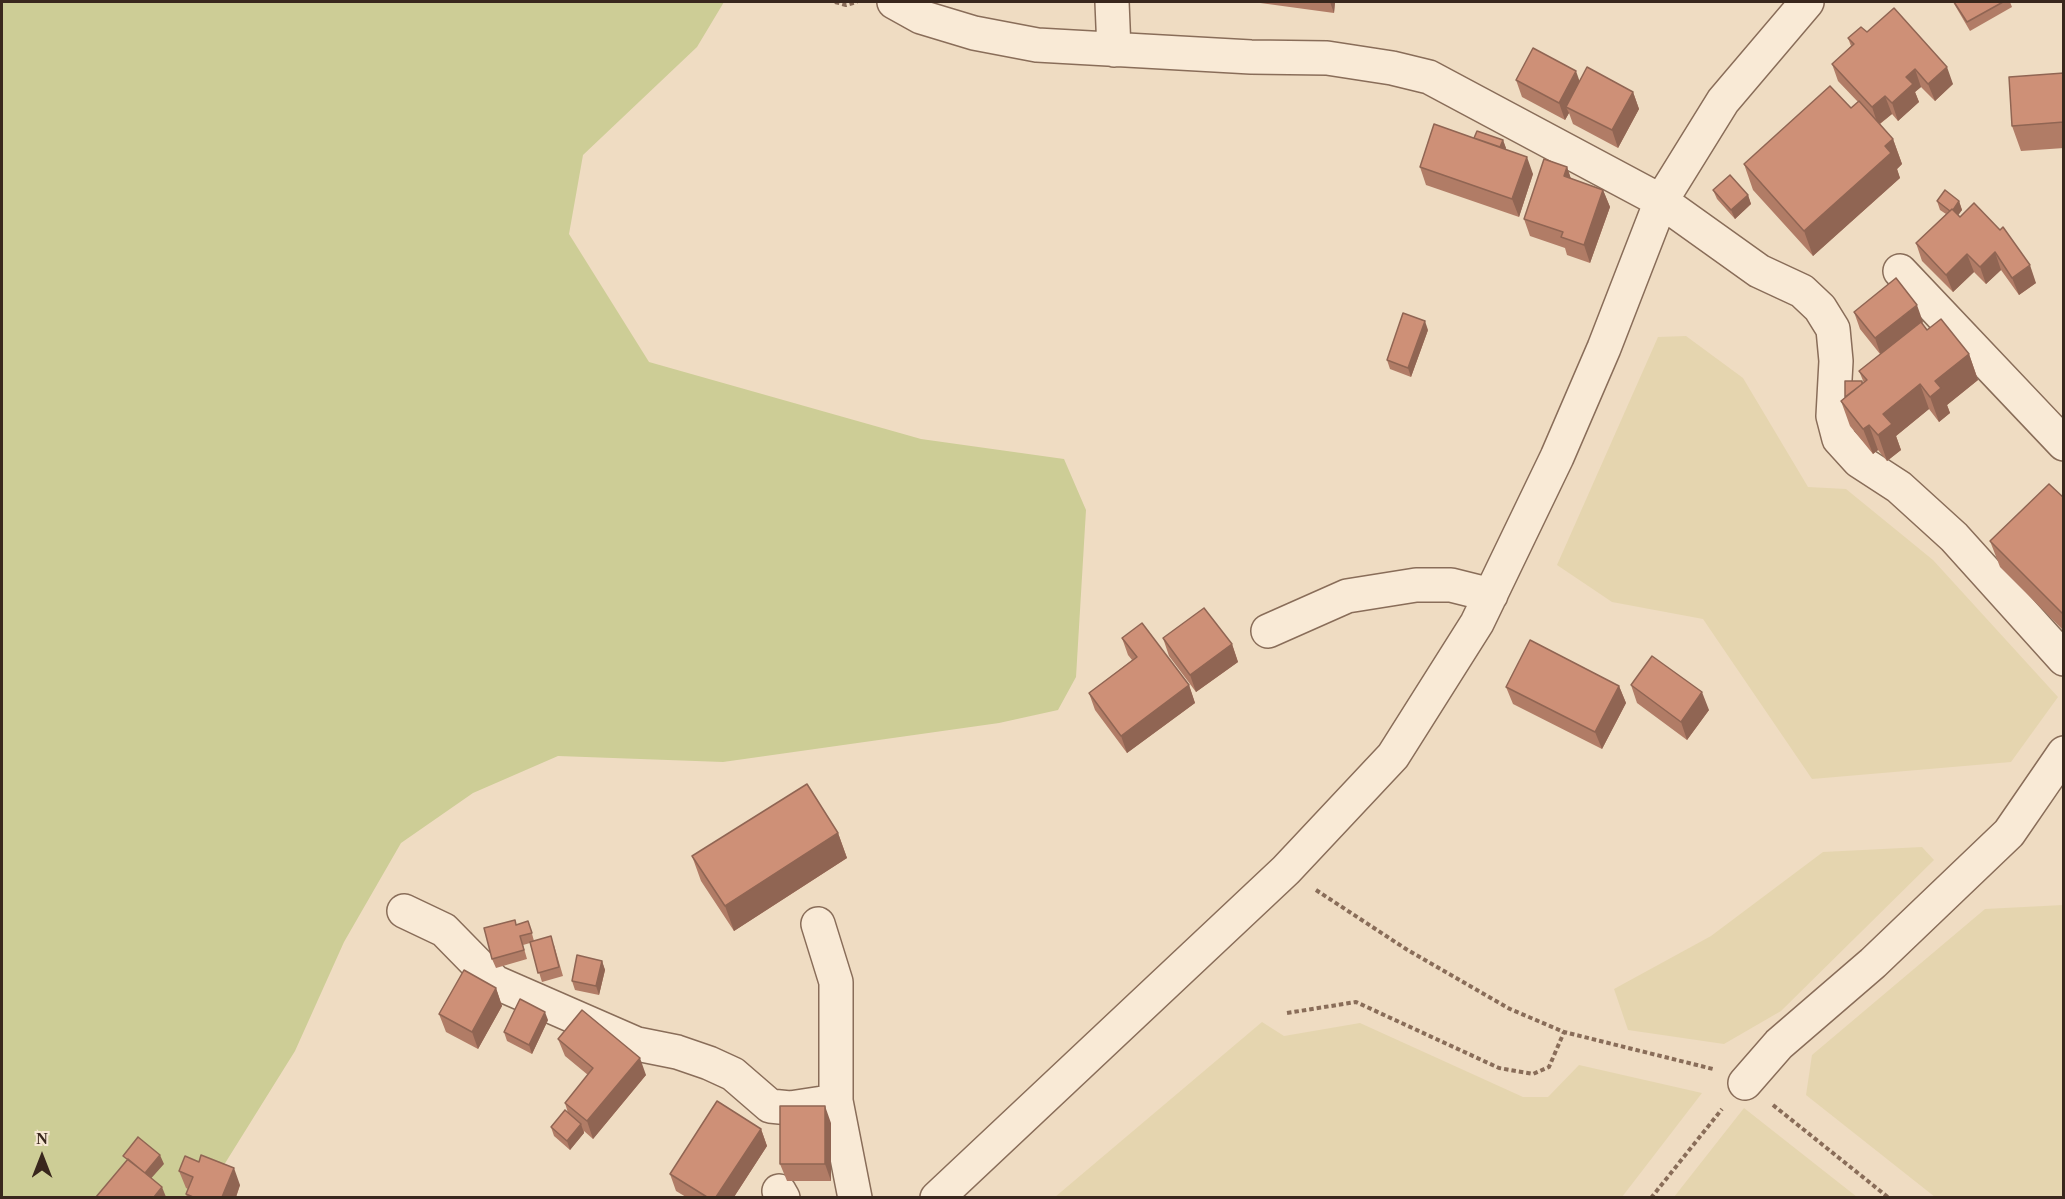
<!DOCTYPE html>
<html>
<head>
<meta charset="utf-8">
<style>
  body { margin:0 }
  #map { position:relative; width:2065px; height:1199px; overflow:hidden; background:#efdcc2; font-family:"Times New Roman",serif }
  canvas { display:block }
  .frame { position:absolute; inset:0; border:3px solid #39271d; pointer-events:none }
  .north { position:absolute; left:12px; top:1127px; width:60px; height:60px; -webkit-text-stroke:4px #f6e7d2; paint-order:stroke; rotate:0deg; font-size:16px; font-weight:700; line-height:24px; text-align:center; color:#39271d }
  .north::after { content:''; display:block; margin:auto; width:21px; height:27px; background:#39271d; clip-path:polygon(50% 0,100% 100%,50% 72%,0 100%) }
</style>
</head>
<body>
<div id="map">
<canvas width="2065" height="1199"></canvas>
<div class="frame"></div>
<div class="north">N</div>
</div>
<script>
const g = document.querySelector('canvas').getContext('2d');
g.lineJoin = 'round';
function fillPath(path, color) {
  g.fillStyle = color;
  g.fill(path, 'evenodd');
}
function poly(rows) {
  const path = new Path2D();
  for (const r of rows) {
    path.moveTo(r[0], r[1]);
    for (let i = 2; i < r.length; i += 2) path.lineTo(r[i], r[i + 1]);
  }
  return path;
}
function stroke(path, color, width, dash) {
  g.strokeStyle = color;
  g.lineWidth = width;
  g.lineCap = dash ? 'butt' : 'round';
  g.setLineDash(dash || []);
  g.stroke(path);
}
const farmland = poly([
  [1686,336,1743,378,1808,487,1846,489,1933,560,2058,697,2011,762,1812,779,1703,619,1612,602,1557,565,1658,337],
  [1922,847,1934,860,1781,1011,1724,1044,1628,1030,1614,989,1711,936,1823,852],
  [2063,905,2063,1197,1935,1197,1806,1095,1812,1055,1985,909],
  [1262,1022,1284,1036,1360,1023,1523,1097,1548,1097,1579,1065,1702,1093,1622,1197,1055,1197],
  [1744,1108,1857,1197,1674,1197]
]);
const green = poly([
  [2,2,724,2,697,47,583,155,569,234,649,362,921,439,1064,459,1086,510,1076,677,1058,710,999,723,723,762,558,756,473,793,401,843,344,942,295,1051,204,1197,2,1198]
]);
const path = poly([
  [835,2,846,5,857,2],
  [1316,890,1406,949,1510,1009,1564,1032,1713,1069],
  [1287,1013,1356,1002,1499,1068,1533,1074,1549,1067,1564,1032],
  [1773,1105,1889,1198],
  [1651,1198,1722,1109]
]);
const minor = poly([
  [894,2,921,17,974,33,1037,45,1251,57,1327,58,1392,68,1429,77,1661,201,1759,271,1802,291,1820,308,1833,329,1836,361,1833,416,1839,439,1859,461,1899,487,1954,537,2064,659],
  [1112,2,1114,50],
  [1900,271,2064,444],
  [1268,631,1347,596,1416,585,1451,585,1491,595],
  [404,911,444,930,495,982,637,1044,677,1052,709,1063,733,1074,770,1106,790,1108,836,1101],
  [818,924,836,982,836,1101,855,1198],
  [1745,1083,1779,1044,1873,963,2009,833,2064,753],
  [779,1191,783,1198],
  [937,1198,1286,870,1393,756,1477,623,1557,457,1604,348,1661,201,1723,101,1807,2]
]);
const wall = poly([
  [1253,2,1335,2,1334,13],
  [1953,2,2010,2,2012,7,1970,31],
  [1867,32,1953,84,1935,101,1921,87,1915,92,1919,102,1898,121,1892,114,1880,124,1893,139,1902,164,1897,169,1900,178,1813,256,1753,190,1744,164,1851,108,1858,102,1838,81,1832,64,1851,46,1848,38],
  [2064,73,2064,148,2021,151,2012,126],
  [1516,80,1580,81,1633,92,1639,109,1618,148,1573,124,1569,113,1565,120,1522,97],
  [1474,138,1503,140,1506,149,1533,174,1519,217,1426,185,1420,167],
  [1567,167,1571,179,1603,190,1610,207,1590,263,1567,255,1565,248,1530,236,1524,219],
  [1713,190,1748,195,1751,204,1735,219,1717,199],
  [1937,201,1959,201,1962,210,1958,215,2036,283,2019,295,2001,270,1986,284,1974,272,1953,292,1922,261,1916,243,1946,214,1940,210],
  [1854,312,1923,322,1922,323,1927,330,1969,354,1978,380,1947,405,1950,413,1939,422,1929,409,1896,436,1901,450,1887,461,1878,450,1873,454,1850,426,1841,401,1862,381,1863,384,1864,383,1859,371,1880,354,1860,329],
  [1428,330,1411,377,1390,369,1387,360],
  [2064,498,2064,631,2000,567,1990,541],
  [1122,638,1189,685,1195,703,1127,753,1095,710,1089,693,1132,660,1128,655],
  [1163,638,1232,644,1238,662,1196,692,1169,656],
  [1631,685,1709,710,1687,740,1637,703],
  [1619,686,1626,703,1602,749,1513,704,1506,687],
  [838,833,847,858,734,931,701,881,692,856],
  [517,924,531,930,534,941,554,945,563,976,542,982,530,943,523,945,527,959,496,968,492,959],
  [602,961,605,970,599,995,575,990,572,981],
  [496,988,502,1006,478,1049,446,1032,439,1014],
  [548,1020,532,1054,507,1041,504,1032],
  [558,1039,646,1075,593,1139,584,1131,584,1133,570,1150,554,1136,551,1127,568,1113,565,1103,588,1075,565,1056],
  [831,1123,831,1181,787,1181,780,1164],
  [761,1129,767,1146,734,1197,686,1197,676,1191,670,1174],
  [179,1171,240,1185,236,1197,187,1197,186,1194,188,1189,186,1188]
]);
const shadedWall = poly([
  [1330,2,1335,2,1334,13],
  [1947,67,1953,84,1935,101,1928,84],
  [1915,69,1921,87,1915,92,1919,102,1898,121,1892,103,1906,77],
  [1576,71,1582,88,1566,107,1569,113,1565,120,1559,103],
  [1633,92,1639,109,1618,148,1612,130],
  [1885,96,1892,114,1878,125,1872,107],
  [1893,139,1902,164,1897,169,1900,178,1813,256,1804,231,1885,146],
  [1503,140,1506,148,1502,158,1499,149],
  [1527,157,1533,174,1519,217,1512,199],
  [1567,167,1573,185,1564,176],
  [1603,190,1610,207,1590,263,1584,245],
  [1748,195,1751,204,1735,219,1731,210],
  [1959,201,1962,210,1954,221,1951,212],
  [1995,252,2001,270,1986,284,1980,267],
  [1967,254,1974,272,1953,292,1946,275],
  [2030,265,2036,283,2019,295,2012,278],
  [1917,305,1923,322,1881,356,1875,338],
  [1425,321,1428,330,1411,377,1408,368],
  [1969,354,1978,380,1947,405,1950,413,1939,422,1930,397,1935,381],
  [1920,384,1929,409,1896,436,1901,450,1887,461,1878,435,1883,414],
  [1869,425,1878,450,1873,454,1863,429],
  [1232,644,1238,662,1196,692,1190,675],
  [1189,685,1195,703,1127,753,1121,736],
  [1619,686,1626,703,1602,749,1595,732],
  [1702,692,1709,710,1687,740,1681,722],
  [838,833,847,858,734,931,725,906],
  [602,961,605,970,599,995,596,986],
  [496,988,502,1006,478,1049,472,1032],
  [545,1012,548,1020,532,1054,529,1045],
  [640,1058,646,1075,593,1139,587,1121],
  [825,1106,831,1123,831,1181,825,1164],
  [581,1124,584,1133,570,1150,567,1141],
  [761,1129,767,1146,734,1197,716,1197],
  [160,1155,164,1164,147,1183,144,1174],
  [234,1168,240,1185,236,1197,222,1197],
  [162,1187,166,1197,154,1197]
]);
const building = poly([
  [1954,2,2003,2,1967,22,1954,2],
  [1894,8,1947,67,1928,84,1915,69,1906,77,1913,84,1892,103,1885,96,1872,107,1832,64,1854,44,1848,38,1861,27,1867,32,1894,8],
  [1533,48,1576,71,1559,103,1516,80,1533,48],
  [1587,67,1633,92,1612,130,1566,107,1587,67],
  [2064,73,2064,122,2012,126,2009,77,2064,73],
  [1830,86,1851,108,1859,101,1893,139,1885,146,1891,153,1804,231,1744,164,1830,86],
  [1434,124,1527,157,1512,199,1420,167,1434,124],
  [1477,131,1503,140,1500,147,1474,138,1477,131],
  [1544,159,1567,167,1564,176,1603,190,1584,245,1561,237,1563,232,1524,219,1544,159],
  [1730,175,1748,195,1731,210,1713,190,1730,175],
  [1945,190,1959,201,1953,210,1952,209,1950,211,1937,201,1945,190],
  [1974,203,2000,230,2003,227,2030,265,2012,278,1995,252,1980,267,1967,254,1946,275,1916,243,1952,209,1960,217,1974,203],
  [1896,278,1917,305,1875,338,1854,312,1896,278],
  [1403,313,1425,321,1408,368,1387,360,1403,313],
  [1941,319,1969,354,1935,381,1941,388,1930,397,1920,384,1883,414,1892,424,1878,435,1869,425,1863,429,1841,401,1867,380,1859,371,1921,322,1927,330,1941,319],
  [1845,381,1862,381,1862,384,1845,397,1845,381],
  [2049,484,2064,498,2064,615,1990,541,2049,484],
  [1204,608,1232,644,1190,675,1163,638,1204,608],
  [1142,623,1189,685,1121,736,1089,693,1137,657,1122,638,1142,623],
  [1530,640,1619,686,1595,732,1506,687,1530,640],
  [1652,656,1702,692,1681,722,1631,685,1652,656],
  [807,784,838,833,725,906,692,856,807,784],
  [515,920,516,925,528,921,532,933,520,936,524,950,492,959,484,928,515,920],
  [551,936,559,967,538,973,530,942,551,936],
  [577,955,602,961,596,986,572,981,577,955],
  [464,970,496,988,472,1032,439,1014,464,970],
  [520,999,545,1012,529,1045,504,1032,520,999],
  [582,1010,640,1058,587,1121,565,1103,593,1068,558,1039,582,1010],
  [717,1101,761,1129,716,1197,707,1197,670,1174,717,1101],
  [780,1106,825,1106,825,1164,780,1164,780,1106],
  [565,1110,581,1124,567,1141,551,1127,565,1110],
  [138,1137,160,1155,145,1173,123,1156,138,1137],
  [201,1155,234,1168,222,1197,193,1197,186,1194,193,1177,179,1171,185,1156,199,1162,201,1155],
  [128,1159,162,1187,154,1197,96,1197,128,1159]
]);
fillPath(farmland, '#e5d5af');
fillPath(green, '#cdcd96');
stroke(minor, '#896d59', 36);
stroke(path, '#896d59', 4, [4.5, 3]);
stroke(minor, '#f9ead6', 33);
fillPath(wall, '#b17c66');
fillPath(shadedWall, '#906553');
fillPath(building, '#ce9077');
stroke(building, '#906553', 1.5);
</script>
</body>
</html>
